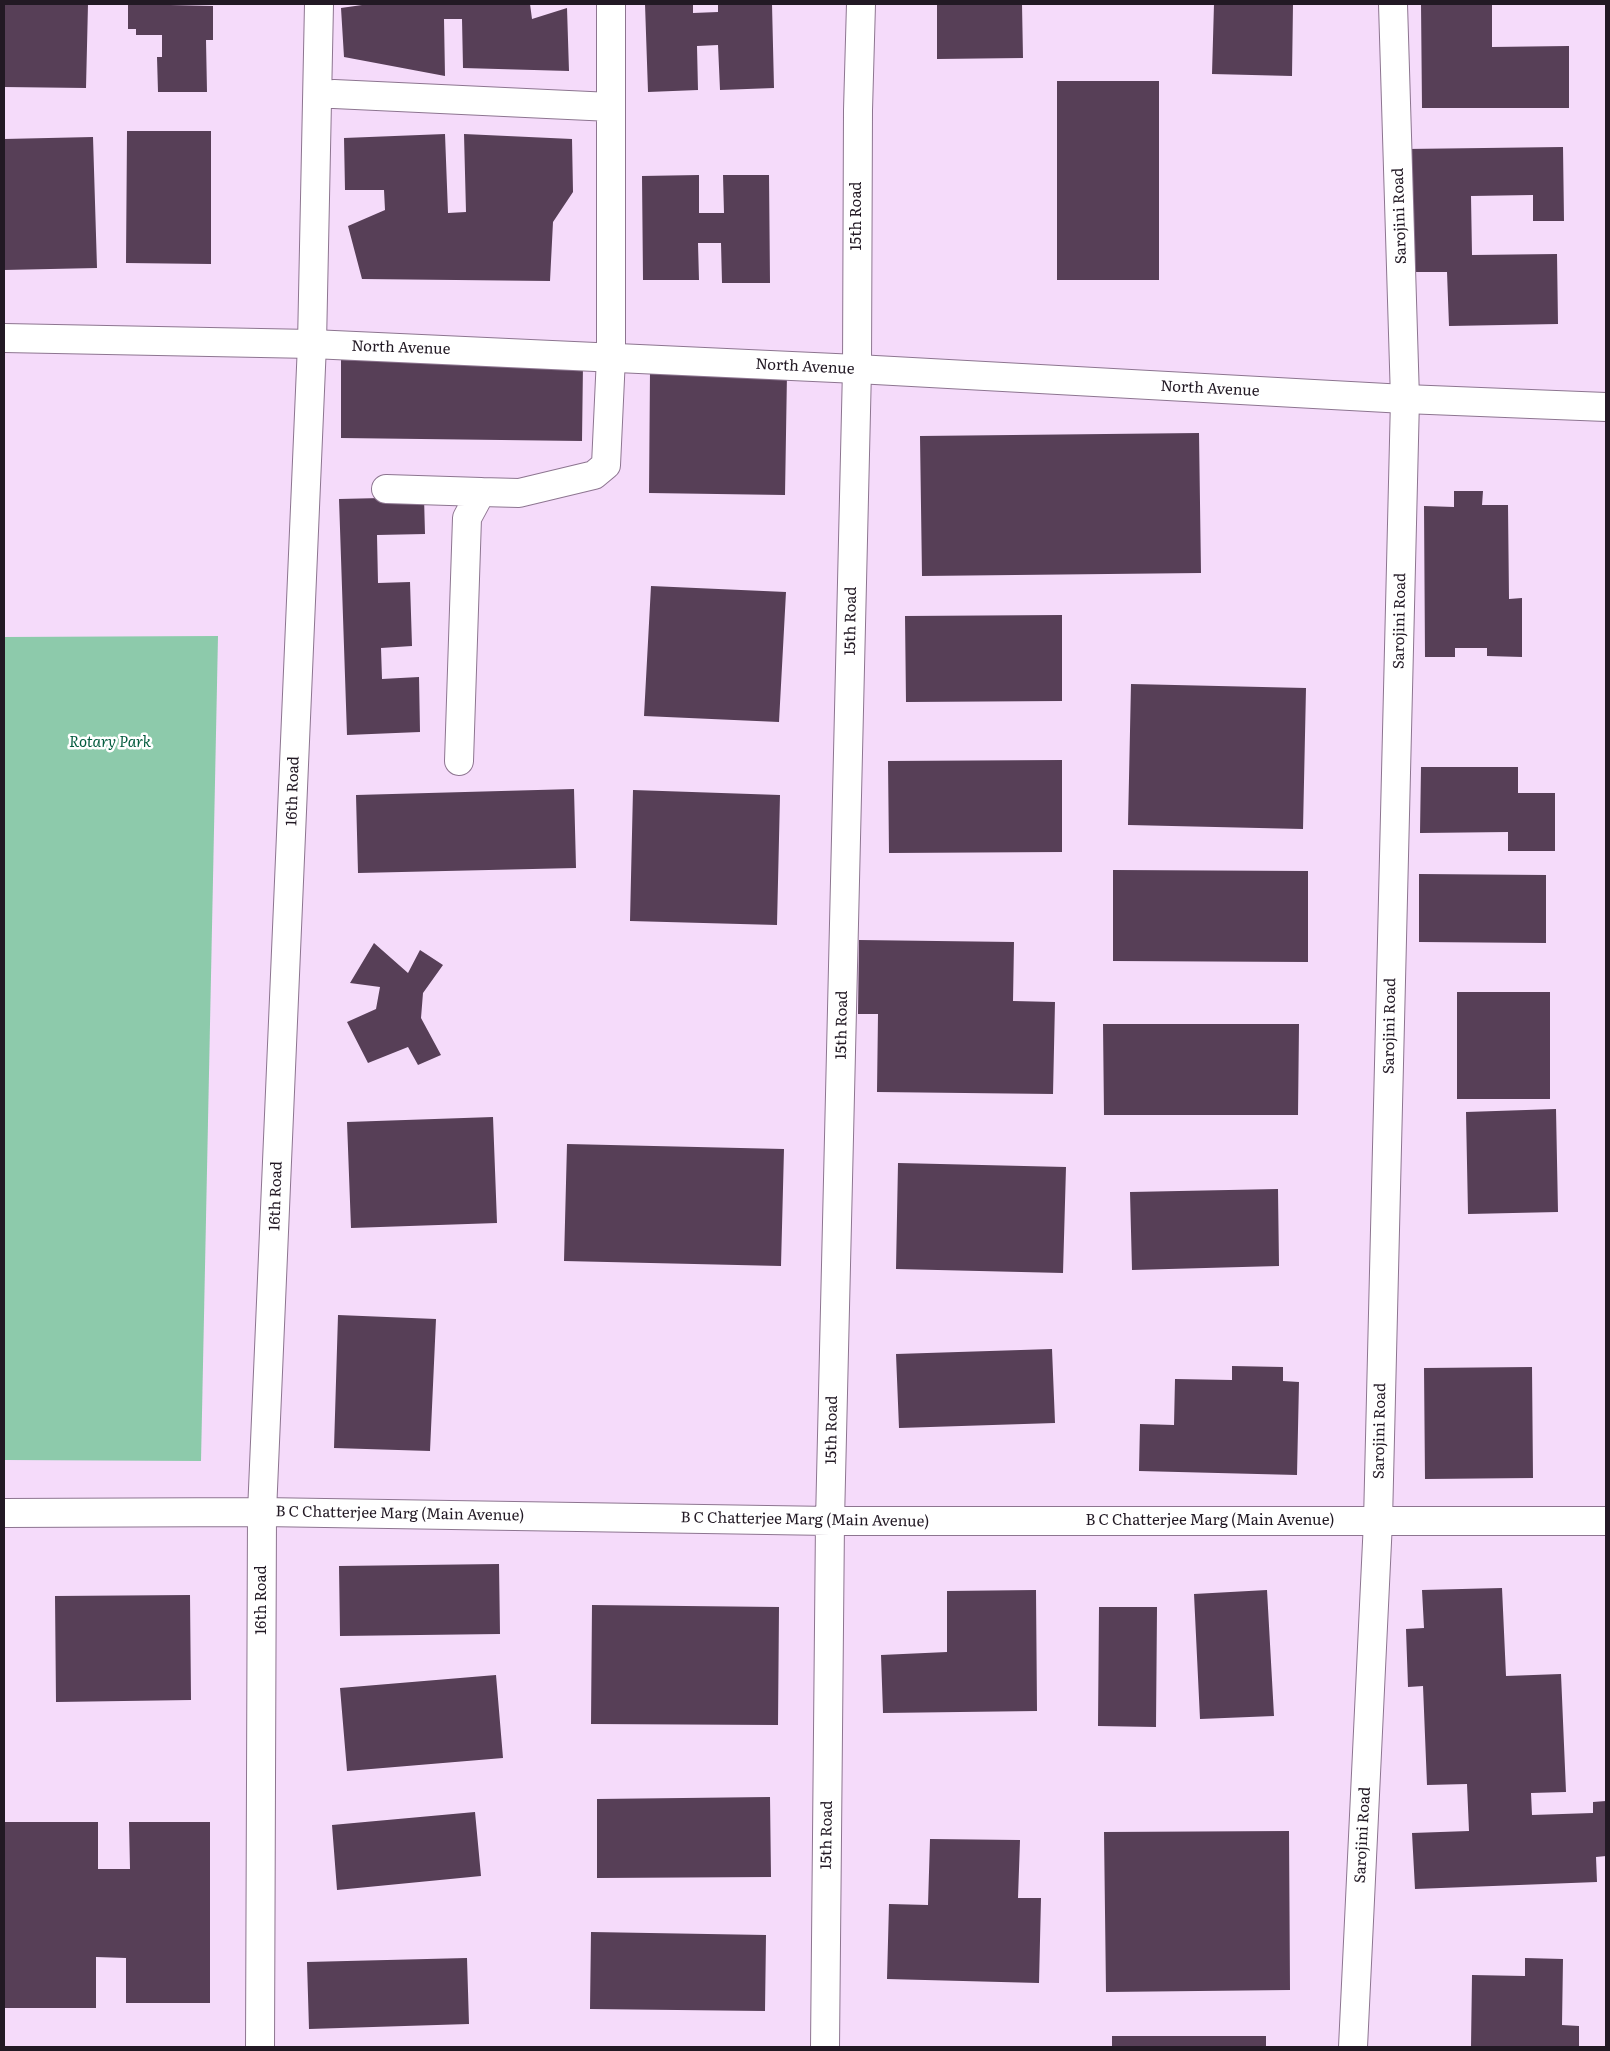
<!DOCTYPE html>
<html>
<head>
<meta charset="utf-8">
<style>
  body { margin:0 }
  #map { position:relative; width:1610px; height:2051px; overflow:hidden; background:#f5dbfa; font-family:Literata,serif }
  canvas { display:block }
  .frame { position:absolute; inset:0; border:5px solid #221924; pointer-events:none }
</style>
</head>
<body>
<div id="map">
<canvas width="1610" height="2051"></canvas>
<div class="frame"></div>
</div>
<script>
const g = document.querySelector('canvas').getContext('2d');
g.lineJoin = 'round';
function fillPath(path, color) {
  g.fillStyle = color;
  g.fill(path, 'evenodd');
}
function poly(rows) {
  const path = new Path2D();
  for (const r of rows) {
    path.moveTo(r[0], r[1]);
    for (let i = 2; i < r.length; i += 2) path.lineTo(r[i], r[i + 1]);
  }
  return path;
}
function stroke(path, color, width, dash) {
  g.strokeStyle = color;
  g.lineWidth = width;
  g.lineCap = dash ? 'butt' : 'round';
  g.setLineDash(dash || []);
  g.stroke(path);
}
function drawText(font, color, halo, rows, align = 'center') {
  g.font = font + ' Literata,serif';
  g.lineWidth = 5;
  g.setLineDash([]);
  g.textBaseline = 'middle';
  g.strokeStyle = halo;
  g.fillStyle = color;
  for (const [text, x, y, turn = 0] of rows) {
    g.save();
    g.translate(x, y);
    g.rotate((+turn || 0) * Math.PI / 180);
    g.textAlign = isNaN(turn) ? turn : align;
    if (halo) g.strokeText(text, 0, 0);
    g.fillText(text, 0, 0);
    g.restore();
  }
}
const green = poly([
  [218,636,201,1461,4,1460,4,637]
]);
const building = poly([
  [5,4,88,4,86,88,4,87],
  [128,4,213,6,213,40,206,40,207,92,158,92,157,57,162,57,162,35,136,35,136,29,128,29],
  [369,4,530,4,532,19,567,8,569,71,463,68,462,19,444,19,445,76,344,57,341,8],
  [645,4,693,4,693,13,718,12,718,4,772,4,774,88,720,90,718,45,697,46,698,90,648,92],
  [937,4,1022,4,1023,58,937,59],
  [1214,4,1293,4,1292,76,1212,74],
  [1421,4,1492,4,1492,47,1569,46,1569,108,1422,108],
  [1057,81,1159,81,1159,280,1057,280],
  [127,131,211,131,211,264,126,263],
  [445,134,448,213,466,212,464,134,572,139,573,192,553,222,550,281,362,279,348,226,385,210,384,190,345,190,344,138],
  [93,137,97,268,4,270,4,139],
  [1563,147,1564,221,1533,221,1533,195,1471,196,1472,255,1557,254,1558,324,1449,326,1447,272,1408,272,1406,149],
  [699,175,699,213,724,213,723,175,769,175,770,283,722,283,721,243,698,243,699,280,643,280,642,176],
  [341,360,583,364,582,441,341,438],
  [650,371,787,373,785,495,649,493],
  [1199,433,1201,573,922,576,920,436],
  [1454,491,1483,491,1482,505,1508,505,1509,599,1522,598,1522,657,1487,656,1487,648,1455,648,1455,657,1425,657,1424,506,1454,507],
  [424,497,425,534,377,535,378,583,410,582,412,646,381,648,382,679,419,677,420,732,347,735,339,499],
  [651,586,786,592,779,722,644,716],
  [1062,615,1062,701,906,702,905,616],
  [1131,684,1306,688,1303,829,1128,825],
  [1062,760,1062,852,889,853,888,761],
  [1421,767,1518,767,1518,793,1555,793,1555,851,1508,851,1508,832,1420,833],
  [574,789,576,868,358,873,356,795],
  [633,790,780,795,777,925,630,921],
  [1113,870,1308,871,1308,962,1113,961],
  [1419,874,1546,875,1546,943,1419,942],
  [859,940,1014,942,1013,1001,1055,1002,1053,1094,877,1092,878,1014,858,1014],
  [374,943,408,973,420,950,443,965,423,993,421,1018,441,1055,418,1065,408,1047,368,1063,347,1022,376,1009,380,987,350,983],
  [1457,992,1550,992,1550,1099,1457,1099],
  [1103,1024,1299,1024,1298,1115,1104,1115],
  [1556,1109,1558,1212,1468,1214,1466,1112],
  [493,1117,497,1223,351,1228,347,1122],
  [567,1144,784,1149,781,1266,564,1261],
  [898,1163,1066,1167,1063,1273,896,1269],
  [1278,1189,1279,1266,1132,1270,1130,1192],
  [338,1315,436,1319,430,1451,334,1448],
  [1052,1349,1055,1423,899,1428,896,1354],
  [1232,1366,1283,1367,1283,1381,1299,1382,1297,1475,1139,1471,1140,1424,1174,1425,1175,1379,1232,1380],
  [1532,1367,1533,1478,1425,1479,1424,1368],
  [499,1564,500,1634,340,1636,339,1566],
  [1502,1588,1506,1676,1561,1674,1566,1792,1531,1793,1532,1815,1593,1813,1593,1802,1606,1801,1606,1856,1596,1857,1597,1882,1415,1889,1412,1833,1469,1831,1467,1784,1427,1785,1423,1686,1408,1687,1406,1629,1424,1628,1422,1590],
  [1036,1590,1037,1711,883,1713,881,1655,947,1652,947,1591],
  [1267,1590,1274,1716,1200,1719,1194,1594],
  [190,1595,191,1700,56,1702,55,1596],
  [592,1605,779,1607,778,1725,591,1724],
  [1099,1607,1157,1607,1156,1727,1098,1726],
  [496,1675,503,1758,347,1771,340,1688],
  [770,1797,771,1877,597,1878,597,1799],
  [475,1812,481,1876,337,1890,332,1825],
  [4,1822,98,1822,98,1869,130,1869,129,1822,210,1822,210,2003,126,2003,126,1958,96,1957,96,2008,4,2008],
  [1289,1831,1290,1990,1106,1992,1104,1832],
  [930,1839,1020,1840,1018,1898,1041,1898,1039,1983,887,1979,889,1904,928,1905],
  [591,1932,766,1935,765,2011,590,2009],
  [467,1958,469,2024,309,2029,307,1962],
  [1525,1958,1563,1959,1562,2025,1579,2026,1579,2047,1471,2047,1472,1975,1525,1976],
  [1112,2036,1266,2036,1266,2047,1112,2047]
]);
const minor = poly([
  [334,94,611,107],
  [386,489,481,492],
  [459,761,467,518,481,492,519,493,594,475,606,465,611,357,611,4],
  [4,1513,262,1512,830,1521,1606,1521],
  [260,2047,262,1512,312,344,319,4],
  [825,2047,830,1521,857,369,858,110,861,4],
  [1353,2047,1378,1521,1405,399,1393,4]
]);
const tertiary = poly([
  [4,338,312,344,857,369,1405,399,1606,407]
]);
const streetNames = [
  ["15th Road",857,216,-90],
  ["Sarojini Road",1400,216,-92],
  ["North Avenue",401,348,2],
  ["North Avenue",805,367,3],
  ["North Avenue",1210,389,3],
  ["15th Road",851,621,-89],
  ["Sarojini Road",1400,621,-89],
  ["16th Road",293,791,-88],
  ["15th Road",842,1025,-89],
  ["Sarojini Road",1390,1026,-89],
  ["16th Road",276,1196,-88],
  ["15th Road",832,1430,-89],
  ["Sarojini Road",1380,1431,-89],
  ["B C Chatterjee Marg (Main Avenue)",400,1514,1],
  ["B C Chatterjee Marg (Main Avenue)",805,1520,1],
  ["B C Chatterjee Marg (Main Avenue)",1210,1521],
  ["16th Road",262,1600,-90],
  ["15th Road",827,1835,-89],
  ["Sarojini Road",1363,1835,-87]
];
const parkNames = [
  ["Rotary Park",110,743]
];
fillPath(green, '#8dcaab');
fillPath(building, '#573f57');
stroke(minor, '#8d7590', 30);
stroke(tertiary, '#8d7590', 30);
stroke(minor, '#fff', 28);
stroke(tertiary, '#fff', 28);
drawText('15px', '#221924', '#fff', streetNames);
drawText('italic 15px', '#025b3d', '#fff', parkNames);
</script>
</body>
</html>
